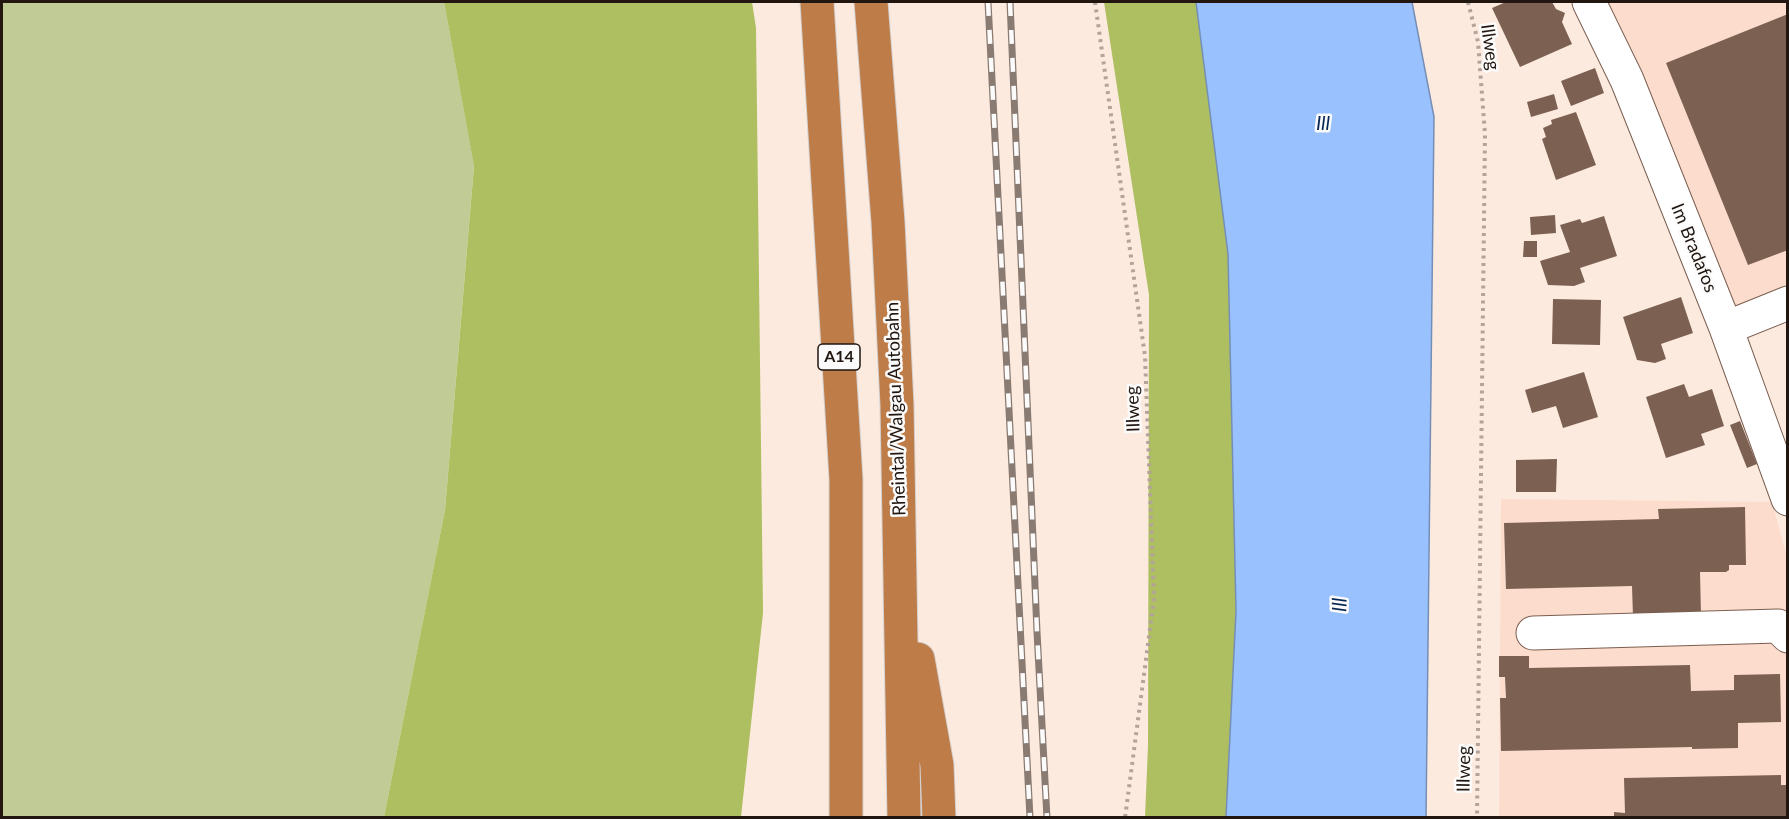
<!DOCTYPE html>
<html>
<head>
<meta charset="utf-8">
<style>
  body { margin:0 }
  #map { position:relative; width:1789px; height:819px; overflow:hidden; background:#fdeadf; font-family:Lato,sans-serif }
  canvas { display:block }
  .frame { position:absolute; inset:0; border:3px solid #211610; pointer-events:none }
</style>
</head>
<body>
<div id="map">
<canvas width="1789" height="819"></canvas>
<div class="frame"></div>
</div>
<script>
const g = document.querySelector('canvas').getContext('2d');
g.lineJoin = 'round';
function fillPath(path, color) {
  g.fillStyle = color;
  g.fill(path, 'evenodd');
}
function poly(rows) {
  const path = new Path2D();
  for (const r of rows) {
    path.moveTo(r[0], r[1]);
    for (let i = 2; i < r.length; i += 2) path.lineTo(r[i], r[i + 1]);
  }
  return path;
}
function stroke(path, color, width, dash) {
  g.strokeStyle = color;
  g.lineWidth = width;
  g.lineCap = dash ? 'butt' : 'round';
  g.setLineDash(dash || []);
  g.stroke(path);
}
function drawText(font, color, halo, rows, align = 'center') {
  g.font = font + ' Lato,sans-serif';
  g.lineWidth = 5;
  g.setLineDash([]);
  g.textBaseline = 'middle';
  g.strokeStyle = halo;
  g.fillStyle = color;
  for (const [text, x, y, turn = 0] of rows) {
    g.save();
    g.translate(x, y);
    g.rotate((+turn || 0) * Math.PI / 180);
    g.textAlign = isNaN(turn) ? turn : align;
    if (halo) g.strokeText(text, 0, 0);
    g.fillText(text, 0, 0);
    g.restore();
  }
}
const built = poly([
  [1599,2,1787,2,1787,314,1739,332],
  [1501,499,1772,502,1787,557,1787,817,1499,818]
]);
const green = poly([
  [2,2,444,2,474,165,445,510,384,817,2,818]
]);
const forest = poly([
  [444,2,752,2,756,28,763,613,741,817,384,817,445,510,474,166],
  [1104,2,1196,2,1228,254,1236,611,1226,817,1145,817,1148,746,1149,295]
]);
const water = poly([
  [1196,2,1412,2,1434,117,1426,817,1226,817,1236,611,1228,254,1196,2]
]);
const building = poly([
  [1506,2,1552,2,1556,9,1565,13,1562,22,1572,44,1520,67,1492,8],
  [1788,14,1788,250,1748,265,1666,63],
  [1595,68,1604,93,1571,106,1561,81],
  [1554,94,1558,109,1531,117,1527,102],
  [1576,112,1596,165,1556,180,1542,139,1546,137,1543,128,1552,124,1551,120],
  [1555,215,1556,233,1531,235,1530,217],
  [1604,216,1617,256,1580,268,1585,282,1574,286,1548,285,1540,261,1570,252,1560,225,1580,219,1582,223],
  [1524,241,1537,241,1537,257,1523,257],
  [1681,297,1693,333,1661,344,1666,359,1655,363,1637,360,1623,317],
  [1553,299,1601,300,1600,345,1552,344],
  [1584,372,1598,417,1563,428,1556,406,1532,413,1525,390],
  [1684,384,1689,397,1712,389,1724,426,1701,434,1705,445,1666,458,1646,397],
  [1740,421,1757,464,1747,468,1730,425],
  [1557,459,1556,492,1516,492,1516,460],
  [1745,507,1746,565,1729,565,1729,570,1726,572,1700,572,1701,615,1633,617,1632,586,1506,589,1504,523,1659,519,1658,509],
  [1499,656,1529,656,1529,668,1690,665,1691,691,1734,690,1734,675,1780,674,1781,722,1738,723,1738,748,1692,749,1692,747,1501,751,1500,698,1506,698,1505,677,1499,677],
  [1781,775,1781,785,1788,785,1788,818,1614,818,1614,812,1625,813,1624,778]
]);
const path = poly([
  [1095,2,1145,356,1154,599,1125,818],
  [1468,2,1478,42,1485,134,1477,818]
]);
const minor = poly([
  [1589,2,1627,80,1726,328,1788,499],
  [1726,328,1788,303],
  [1533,633,1778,626,1788,636]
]);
const highway = poly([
  [817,2,846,479,846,818],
  [871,2,888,222,897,405,904,818],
  [918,659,937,765,939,818]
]);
const rail = poly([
  [988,2,1030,818],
  [1010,2,1037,632,1047,818]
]);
const shields = [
  [839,357,42]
];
const shieldNames = [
  ["A14",839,357]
];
const streetNames = [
  ["Illweg",1490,47,82],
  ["Im Bradafos",1694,248,68],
  ["Rheintal/Walgau Autobahn",896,409,-92],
  ["Illweg",1133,409,-92],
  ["Illweg",1464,769,-89]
];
const waterNames = [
  ["Ill",1323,124],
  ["Ill",1340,605,-89]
];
fillPath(built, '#fcdccc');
fillPath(green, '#c0cb95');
fillPath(forest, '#aebf61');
fillPath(water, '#99c1fd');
stroke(water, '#758eb6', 1.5);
fillPath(building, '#7c6152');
stroke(minor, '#7a5e50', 35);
stroke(highway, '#d3d0cf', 35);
stroke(path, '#b3a39a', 4, [3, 4.5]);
stroke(minor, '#fff', 33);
stroke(highway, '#be7c48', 33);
stroke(rail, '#897b72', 7);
stroke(rail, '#fbfbfb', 4.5, [14]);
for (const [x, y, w] of shields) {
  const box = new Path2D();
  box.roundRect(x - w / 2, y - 13, w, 26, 4.5);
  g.fillStyle = '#fbfbfb';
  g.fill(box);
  stroke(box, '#211610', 1.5);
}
drawText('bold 16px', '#211610', null, shieldNames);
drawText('18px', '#211610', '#fbfbfb', streetNames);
drawText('italic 20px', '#082754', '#fbfbfb', waterNames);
</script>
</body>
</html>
